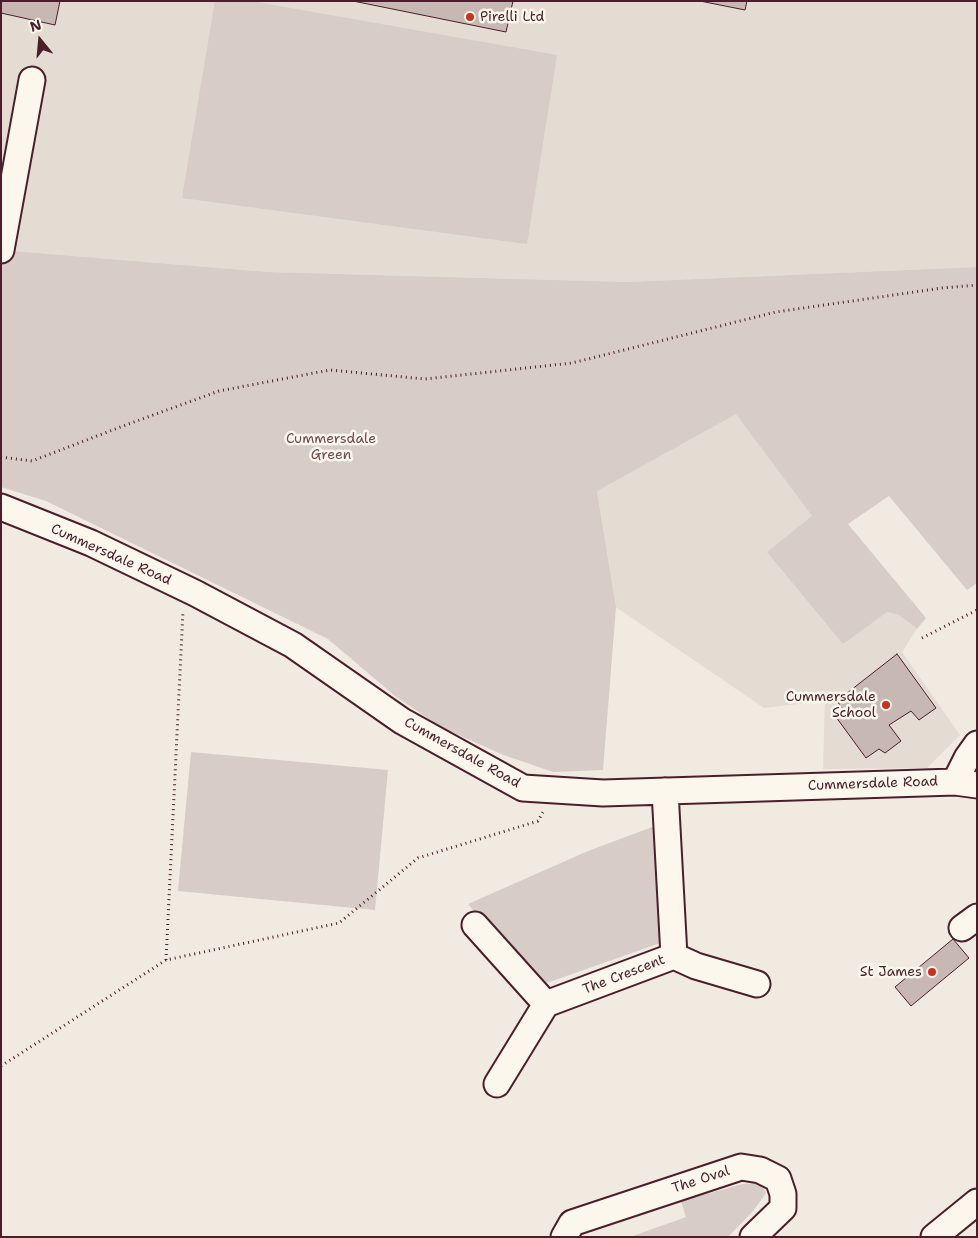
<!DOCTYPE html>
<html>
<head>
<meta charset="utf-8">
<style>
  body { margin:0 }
  #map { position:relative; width:978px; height:1238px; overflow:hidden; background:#f0eae0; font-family:"Shantell Sans",sans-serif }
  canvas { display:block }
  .frame { position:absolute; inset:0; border:2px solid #4a1f2b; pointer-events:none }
  .north { position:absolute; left:15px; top:15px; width:50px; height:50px; -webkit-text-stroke:4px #fbf7ec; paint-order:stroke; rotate:343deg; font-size:14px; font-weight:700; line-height:20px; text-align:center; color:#4a1f2b }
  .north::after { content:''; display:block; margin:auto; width:18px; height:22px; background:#4a1f2b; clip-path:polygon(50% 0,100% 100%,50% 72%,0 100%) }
</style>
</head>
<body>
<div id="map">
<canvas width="978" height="1238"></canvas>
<div class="frame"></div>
<div class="north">N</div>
</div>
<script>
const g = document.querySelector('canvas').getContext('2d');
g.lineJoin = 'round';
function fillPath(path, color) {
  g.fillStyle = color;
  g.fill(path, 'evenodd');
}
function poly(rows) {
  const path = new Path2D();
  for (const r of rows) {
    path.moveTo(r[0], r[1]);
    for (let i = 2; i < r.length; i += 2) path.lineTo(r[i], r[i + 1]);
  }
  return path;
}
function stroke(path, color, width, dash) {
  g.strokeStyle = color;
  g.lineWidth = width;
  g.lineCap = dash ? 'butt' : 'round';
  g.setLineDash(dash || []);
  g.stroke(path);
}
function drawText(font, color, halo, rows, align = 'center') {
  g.font = font + ' "Shantell Sans",sans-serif';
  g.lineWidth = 5;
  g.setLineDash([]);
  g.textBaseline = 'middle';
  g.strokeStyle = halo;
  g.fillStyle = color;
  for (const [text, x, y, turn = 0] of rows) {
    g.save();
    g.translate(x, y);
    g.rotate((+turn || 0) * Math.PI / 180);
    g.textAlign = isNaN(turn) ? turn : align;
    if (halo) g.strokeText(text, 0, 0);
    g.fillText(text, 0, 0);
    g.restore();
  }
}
const built = poly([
  [1,1,977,1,977,267,627,282,268,272,1,250],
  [736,413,812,516,849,561,887,612,899,615,917,629,902,652,960,735,927,768,823,769,825,701,764,708,616,607,597,490]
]);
const green = poly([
  [215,1,251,1,557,55,527,244,182,198],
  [1,250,268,272,627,282,977,267,977,583,967,590,889,496,848,524,926,618,917,629,899,615,887,612,843,644,767,552,812,516,736,414,597,491,616,607,603,770,553,772,501,754,441,727,395,696,328,639,46,501,1,487],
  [191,752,388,770,375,910,178,891],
  [655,826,666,941,538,986,468,904,588,851],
  [761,1183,766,1193,754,1210,728,1237,630,1237,686,1217,681,1201,743,1184]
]);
const building = poly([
  [1,1,60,1,55,25,1,13,1,1],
  [353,1,513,1,506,32,353,1],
  [700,1,747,1,745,10,700,1],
  [897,654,936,708,919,720,911,711,889,725,901,741,885,753,879,749,866,758,836,717,844,711,837,701,897,654],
  [953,939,969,958,911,1006,895,987,953,939]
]);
const path = poly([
  [1,457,32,461,123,426,219,391,330,370,425,379,572,363,776,312,942,288,977,285],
  [922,638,977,610],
  [166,960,183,611],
  [1,1066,166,960,339,923,418,858,538,821,543,812]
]);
const minor = poly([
  [1,250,32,80],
  [1,507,91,543,195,593,293,645,402,721,523,788,603,793,955,782,977,785],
  [955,782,967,758,977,744],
  [475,925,546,1004,674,956,665,791],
  [962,928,977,917],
  [674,956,696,966,757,984],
  [497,1084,546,1004],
  [564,1237,572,1223,741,1167,760,1170,778,1179,783,1194,783,1208,753,1237],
  [934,1237,977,1202]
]);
const markers = [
  [470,17,5,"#c8321e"],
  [886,705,5,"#c8321e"],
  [932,972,5,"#c8321e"]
];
const poiNames = [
  ["Pirelli Ltd",480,17,"left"],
  ["Cummersdale",876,697],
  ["School",876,713],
  ["St James",922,972]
];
const parkNames = [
  ["Cummersdale",331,439],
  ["Green",331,455]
];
const streetNames = [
  ["Cummersdale Road",111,555,24],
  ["Cummersdale Road",462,753,29],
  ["Cummersdale Road",873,784,-2],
  ["The Crescent",624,975,-21],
  ["The Oval",701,1180,-18]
];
fillPath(built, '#e4dbd2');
fillPath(green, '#d8ccc6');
fillPath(building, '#c8b8b3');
stroke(building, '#4a1f2b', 1);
stroke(minor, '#4a1f2b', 29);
stroke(path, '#4a1f2b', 3, [1, 4]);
stroke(minor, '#fbf7ec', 25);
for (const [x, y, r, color] of markers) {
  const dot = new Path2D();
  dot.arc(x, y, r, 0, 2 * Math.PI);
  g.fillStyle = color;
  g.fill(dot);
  stroke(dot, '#fbf7ec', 2);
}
drawText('14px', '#4a1f2b', '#fbf7ec', poiNames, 'right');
drawText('14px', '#6e4a52', '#fbf7ec', parkNames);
drawText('14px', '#4a1f2b', '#fbf7ec', streetNames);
</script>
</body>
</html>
